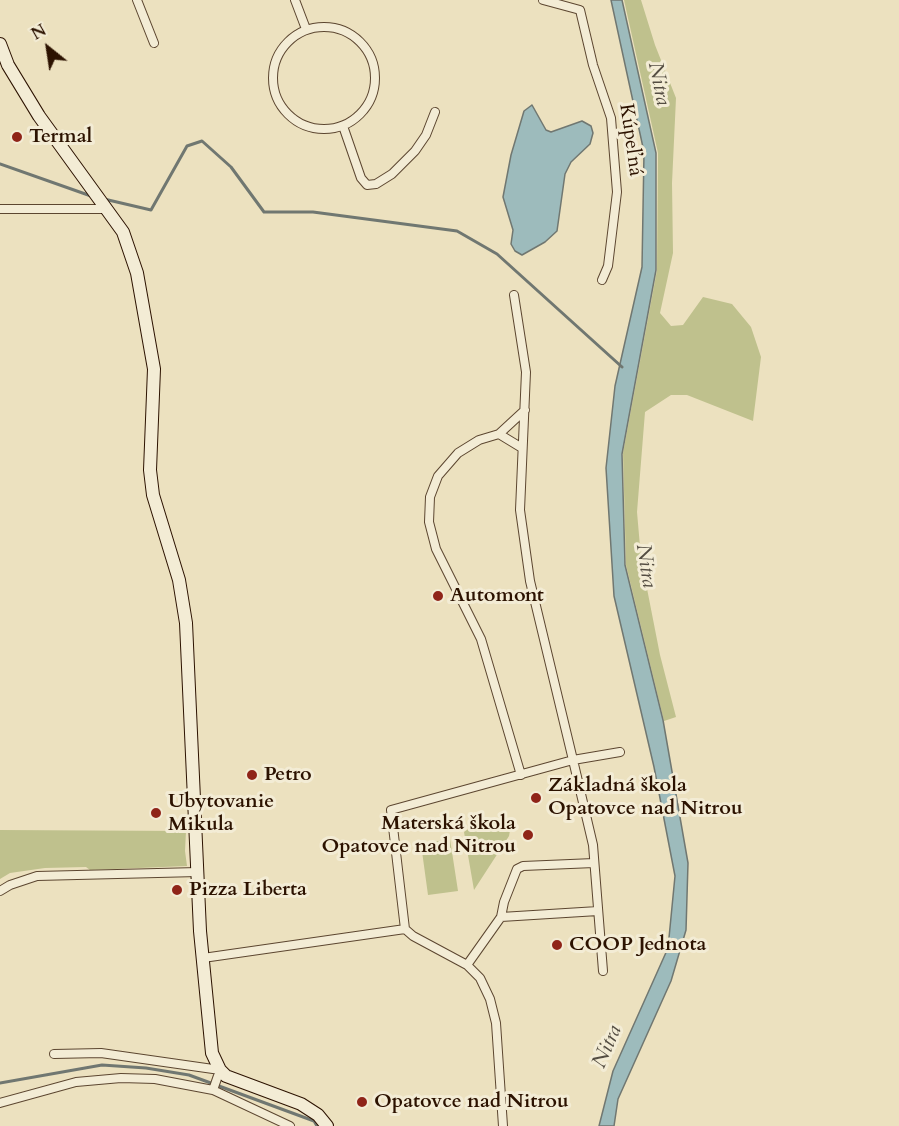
<!DOCTYPE html>
<html>
<head>
<meta charset="utf-8">
<style>
  body { margin:0 }
  #map { position:relative; width:899px; height:1126px; overflow:hidden; background:#ece1bf; font-family:Cardo,serif }
  canvas { display:block }
  .north { position:absolute; left:18px; top:18px; width:60px; height:60px; -webkit-text-stroke:4px #f3ecd5; paint-order:stroke; rotate:330deg; font-size:16px; font-weight:700; line-height:24px; text-align:center; color:#2c1200 }
  .north::after { content:''; display:block; margin:auto; width:21px; height:27px; background:#2c1200; clip-path:polygon(50% 0,100% 100%,50% 72%,0 100%) }
</style>
</head>
<body>
<div id="map">
<canvas width="899" height="1126"></canvas>
<div class="north">N</div>
</div>
<script>
const g = document.querySelector('canvas').getContext('2d');
g.lineJoin = 'round';
function fillPath(path, color) {
  g.fillStyle = color;
  g.fill(path, 'evenodd');
}
function poly(rows) {
  const path = new Path2D();
  for (const r of rows) {
    if (r.length === 3) {
      path.moveTo(r[0] + r[2], r[1]);
      path.arc(r[0], r[1], r[2], 0, 2 * Math.PI);
      continue;
    }
    path.moveTo(r[0], r[1]);
    for (let i = 2; i < r.length; i += 2) path.lineTo(r[i], r[i + 1]);
  }
  return path;
}
function stroke(path, color, width, dash) {
  g.strokeStyle = color;
  g.lineWidth = width;
  g.lineCap = dash ? 'butt' : 'round';
  g.setLineDash(dash || []);
  g.stroke(path);
}
function drawText(font, color, halo, rows, align = 'center') {
  g.font = font + ' Cardo,serif';
  g.lineWidth = 6;
  g.setLineDash([]);
  g.textBaseline = 'middle';
  g.strokeStyle = halo;
  g.fillStyle = color;
  for (const [text, x, y, turn = 0] of rows) {
    g.save();
    g.translate(x, y);
    g.rotate((+turn || 0) * Math.PI / 180);
    g.textAlign = isNaN(turn) ? turn : align;
    if (halo) g.strokeText(text, 0, 0);
    g.fillText(text, 0, 0);
    g.restore();
  }
}
const green = poly([
  [624,0,641,0,655,45,676,98,672,183,673,253,660,313,671,326,683,325,703,297,732,304,751,327,761,357,753,421,687,395,671,395,645,412,637,512,641,558,660,655,676,717,664,721,626,565,623,453,657,270,658,153],
  [478,822,511,825,509,836,474,890,464,832],
  [0,830,186,831,185,851,187,866,90,870,86,867,45,868,10,873,0,879],
  [450,839,458,891,428,895,421,844]
]);
const water = poly([
  [611,0,622,0,656,153,656,270,622,454,625,565,663,720,688,863,686,930,671,981,618,1099,614,1126,599,1126,613,1071,668,948,675,876,654,767,614,596,606,468,615,386,642,267,644,152,611,0],
  [532,105,546,130,551,132,582,121,591,126,593,133,590,144,571,162,565,174,557,231,545,242,522,255,515,251,511,244,513,230,503,197,511,155,524,111,532,105]
]);
const stream = poly([
  [0,164,91,196],
  [104,199,151,210,187,146,202,141,231,167,264,212,313,212,457,231,497,254,622,367],
  [0,1083,102,1065,146,1068,189,1075,314,1121,317,1126]
]);
const street = poly([
  [137,0,154,43],
  [295,0,306,29],
  [543,0,580,10,593,65,611,118,617,192,608,266,602,280],
  [324,78,51],
  [343,126,361,178,367,185,376,184,392,174,415,151,426,135,435,112],
  [0,209,106,209],
  [499,434,522,448],
  [521,775,481,639,436,549,429,522,430,497,438,476,458,453,479,440,499,434,525,410],
  [0,891,10,885,37,876,198,872],
  [501,917,598,911],
  [203,958,405,929],
  [467,965,501,917,504,902,517,869,523,866,594,863],
  [603,971,593,845,573,760,620,752],
  [54,1054,101,1053,220,1070,213,1090],
  [0,1103,76,1082,121,1078,155,1079,213,1090,290,1126],
  [503,1126,496,1023,490,999,480,978,467,965,413,936,405,929,391,810,573,760,530,581,520,510,526,372,514,295]
]);
const secondary = poly([
  [0,44,8,65,39,116,123,232,137,273,154,369,150,470,153,495,179,580,186,623,200,931,212,1053,220,1070,226,1076,301,1104,318,1115,327,1126]
]);
const markers = [
  [17,137,6,"#8f2418"],
  [438,596,6,"#8f2418"],
  [252,775,6,"#8f2418"],
  [536,798,6,"#8f2418"],
  [156,813,6,"#8f2418"],
  [528,835,6,"#8f2418"],
  [177,890,6,"#8f2418"],
  [557,945,6,"#8f2418"],
  [362,1102,6,"#8f2418"]
];
const poiNames = [
  ["Termal",29,137],
  ["Automont",450,596],
  ["Petro",264,775],
  ["Základná škola",548,786],
  ["Opatovce nad Nitrou",548,809],
  ["Ubytovanie",168,802],
  ["Mikula",168,825],
  ["Materská škola",516,824,"right"],
  ["Opatovce nad Nitrou",516,847,"right"],
  ["Pizza Liberta",189,890],
  ["COOP Jednota",569,945],
  ["Opatovce nad Nitrou",374,1102]
];
const streetNames = [
  ["Kúpeľná",630,140,82]
];
const waterNames = [
  ["Nitra",658,84,78],
  ["Nitra",645,566,81],
  ["Nitra",608,1047,-67]
];
fillPath(green, '#bfc18d');
fillPath(water, '#9dbbbc');
stroke(water, '#707771', 1.5);
stroke(stream, '#707771', 3);
stroke(street, '#5c4630', 10);
stroke(secondary, '#2c1200', 14);
stroke(street, '#f3ecd5', 8);
stroke(secondary, '#f3ecd5', 12);
for (const [x, y, r, color] of markers) {
  const dot = new Path2D();
  dot.arc(x, y, r, 0, 2 * Math.PI);
  g.fillStyle = color;
  g.fill(dot);
  stroke(dot, '#f3ecd5', 2);
}
drawText('bold 20px', '#2c1200', '#f3ecd5', poiNames, 'left');
drawText('20px', '#2c1200', '#f3ecd5', streetNames);
drawText('italic 21px', '#544d42', '#f3ecd5', waterNames);
</script>
</body>
</html>
